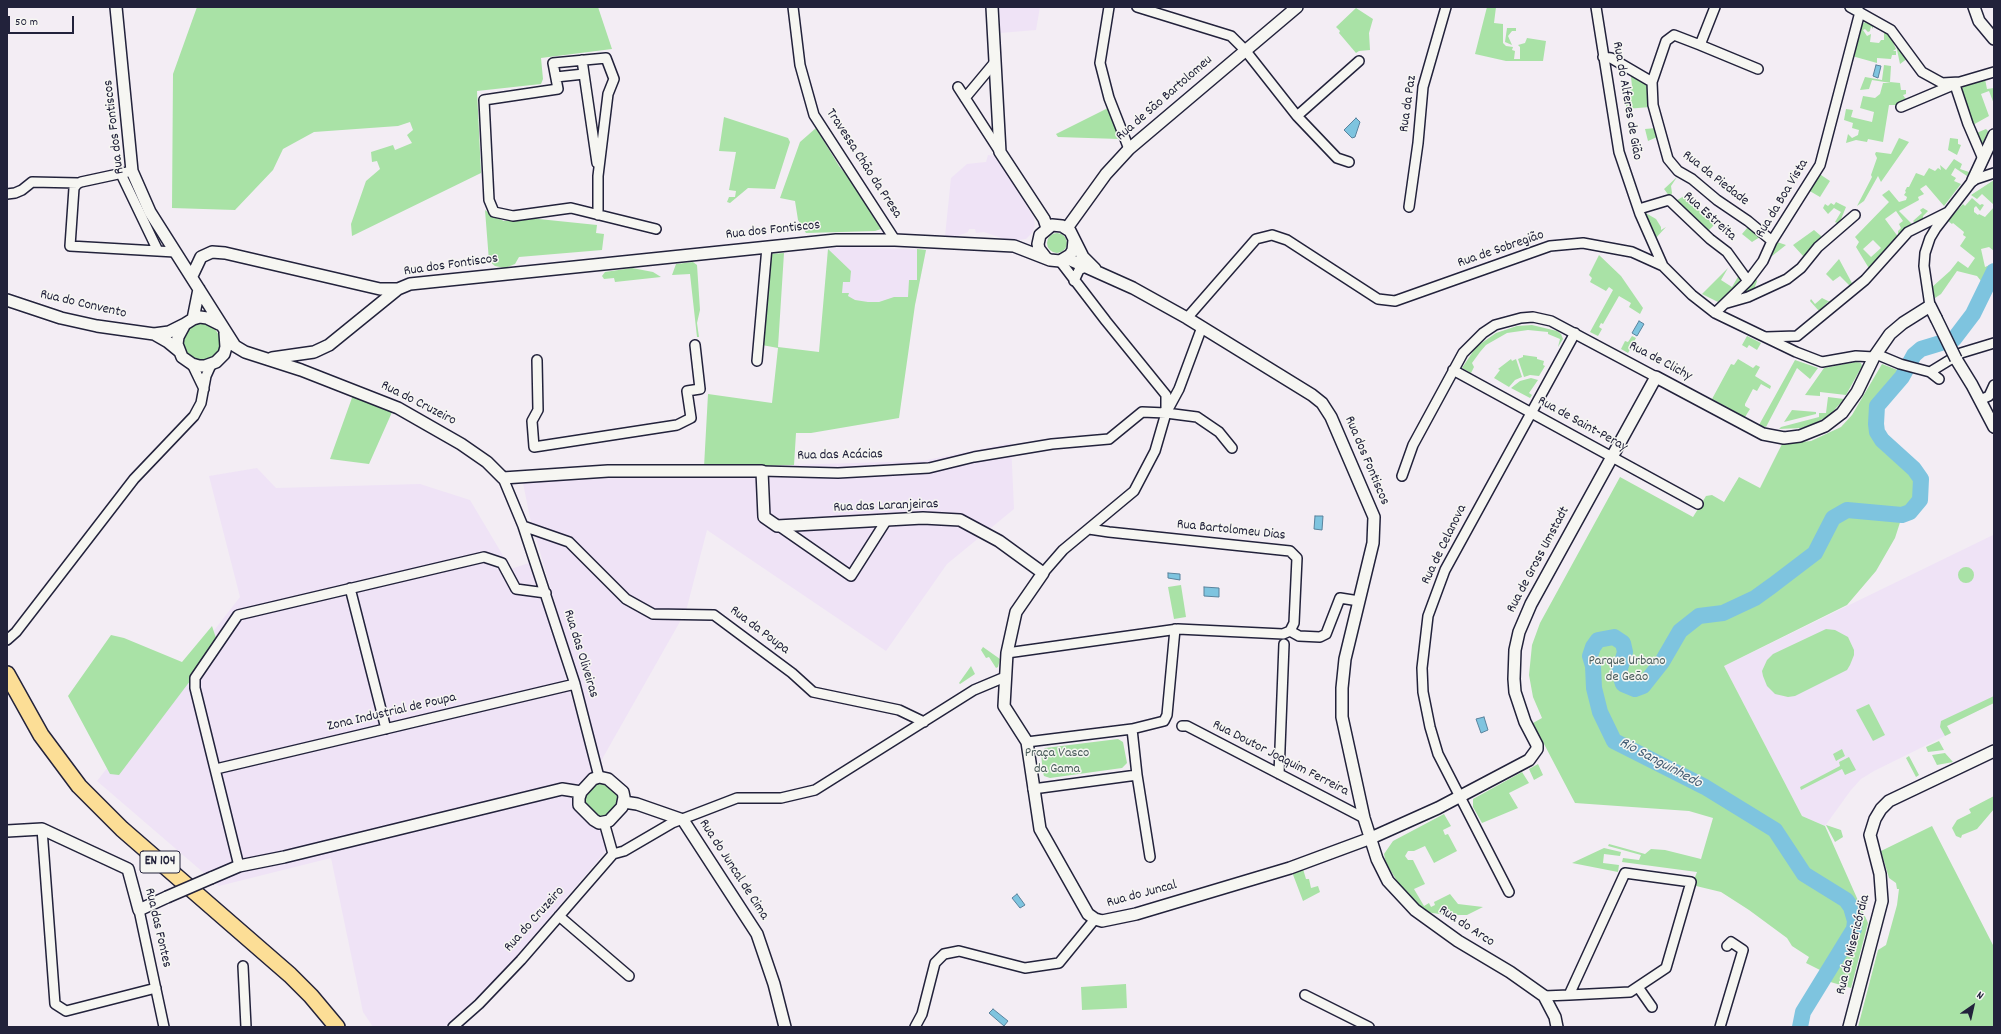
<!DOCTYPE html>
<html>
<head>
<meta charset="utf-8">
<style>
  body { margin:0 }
  #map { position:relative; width:2001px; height:1034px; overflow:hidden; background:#f3edf4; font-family:Dekko,sans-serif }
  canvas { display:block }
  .frame { position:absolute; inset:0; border:8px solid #22223b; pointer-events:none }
  .north { position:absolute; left:1953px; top:986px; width:40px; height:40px; -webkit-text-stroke:3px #f6f6f2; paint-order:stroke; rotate:34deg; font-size:11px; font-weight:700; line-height:16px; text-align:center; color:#22223b }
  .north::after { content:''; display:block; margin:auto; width:14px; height:18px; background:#22223b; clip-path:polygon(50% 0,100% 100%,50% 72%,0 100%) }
  .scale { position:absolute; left:8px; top:16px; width:66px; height:18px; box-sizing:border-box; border:2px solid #22223b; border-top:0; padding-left:5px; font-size:12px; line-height:14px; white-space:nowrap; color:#22223b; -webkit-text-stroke:3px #f6f6f2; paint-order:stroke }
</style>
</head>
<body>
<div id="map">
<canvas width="2001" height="1034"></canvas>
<div class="frame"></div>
<div class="north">N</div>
<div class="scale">50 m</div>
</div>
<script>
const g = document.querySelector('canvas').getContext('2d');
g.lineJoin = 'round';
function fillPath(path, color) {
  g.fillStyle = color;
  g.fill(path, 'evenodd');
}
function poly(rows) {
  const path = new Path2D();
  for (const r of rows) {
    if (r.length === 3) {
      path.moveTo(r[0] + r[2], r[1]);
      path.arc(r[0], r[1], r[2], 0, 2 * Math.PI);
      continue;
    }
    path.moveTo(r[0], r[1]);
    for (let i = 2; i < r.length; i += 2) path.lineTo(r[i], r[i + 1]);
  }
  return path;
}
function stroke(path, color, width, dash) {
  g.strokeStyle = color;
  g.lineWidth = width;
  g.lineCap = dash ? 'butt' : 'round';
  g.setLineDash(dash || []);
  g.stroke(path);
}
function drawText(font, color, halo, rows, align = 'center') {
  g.font = font + ' Dekko,sans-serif';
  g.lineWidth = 3;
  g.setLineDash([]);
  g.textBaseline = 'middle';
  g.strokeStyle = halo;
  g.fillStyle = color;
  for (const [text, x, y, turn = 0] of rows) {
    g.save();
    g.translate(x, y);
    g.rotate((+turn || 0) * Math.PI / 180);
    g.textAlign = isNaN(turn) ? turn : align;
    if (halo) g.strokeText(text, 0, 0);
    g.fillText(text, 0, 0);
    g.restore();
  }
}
const built = poly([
  [999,7,1040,7,1036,30,1000,33],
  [988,155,996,156,1034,218,1035,225,1032,233,1026,239,1010,241,984,232,976,233,975,229,969,229,968,232,955,237,945,236,951,178,967,164,986,162],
  [845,247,926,250,915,305,881,311,825,289,828,249],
  [1011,443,1014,509,947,564,886,651,707,530,686,611,601,761,530,518,521,473,922,461],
  [257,468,276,488,420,484,470,500,511,569,532,562,592,767,606,851,501,974,445,1027,373,1027,363,1012,331,858,219,886,97,781,240,597,209,476],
  [1993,535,1994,703,1947,726,1951,733,1874,771,1861,779,1851,790,1825,826,1802,816,1724,666]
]);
const green = poly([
  [197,7,598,7,612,49,541,58,543,79,541,84,477,91,481,173,352,236,351,224,366,181,380,169,377,161,372,162,371,152,393,145,395,150,412,143,407,135,413,130,410,122,398,126,314,132,283,149,273,170,235,210,172,208,173,74],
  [1487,7,1496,7,1494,23,1503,24,1503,43,1506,46,1513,47,1512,50,1515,51,1514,59,1520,59,1520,47,1518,45,1525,43,1527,38,1546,41,1543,61,1506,61,1475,54],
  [1356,8,1373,19,1369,33,1370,50,1359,51,1356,53,1339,33,1340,31,1336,27],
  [1868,20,1873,22,1873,29,1871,26,1870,31,1868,32,1865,29,1863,30,1867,36,1871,34,1870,42,1879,43,1881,40,1884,40,1884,30,1889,33,1896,49,1893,51,1896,51,1896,55,1892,55,1891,59,1877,58,1877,63,1852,56,1861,25],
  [1507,28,1516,28,1516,31,1512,31,1508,36,1512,45,1505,42],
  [1895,40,1908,58,1900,64],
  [1884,65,1891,66,1890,82,1900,83,1901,90,1906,90,1906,94,1903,95,1905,98,1911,102,1899,108,1895,105,1889,105,1883,142,1868,139,1867,142,1856,140,1846,143,1848,134,1852,138,1858,135,1859,130,1852,128,1853,123,1844,120,1846,109,1853,110,1851,117,1872,122,1874,112,1860,108,1863,96,1875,98,1880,94,1883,83,1891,83,1872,80,1869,89,1860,90,1865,77,1882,80],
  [1633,73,1648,85,1647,101,1650,107,1626,109,1626,93,1631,93,1630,87,1632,86,1631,77],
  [1985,79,1987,89,1994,88,1994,104,1989,91,1981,94,1989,116,1971,126,1960,91,1963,87],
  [1108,108,1119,139,1058,137,1056,134],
  [724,117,788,138,790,142,775,189,748,188,730,203,727,202,729,197,735,197,736,191,729,190,736,152,719,151],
  [816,128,839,166,874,209,883,226,881,229,875,231,806,233,798,220,795,201,780,198,800,142],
  [1656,128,1658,134,1656,136,1657,137,1648,141,1645,129],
  [1986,129,1988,131,1981,147,1974,134],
  [1899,138,1909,142,1881,182,1878,176,1864,201,1857,206,1872,177,1871,175,1877,158,1875,154,1876,152,1891,154],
  [1950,138,1958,139,1958,144,1961,145,1957,155,1948,150],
  [1954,159,1962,164,1960,169,1969,172,1967,176,1955,168,1951,175,1956,178,1954,181,1961,184,1954,193,1944,206,1926,185,1920,189,1924,194,1918,197,1919,200,1899,211,1914,226,1903,235,1898,235,1898,231,1901,228,1899,224,1903,221,1896,211,1885,219,1899,238,1870,270,1856,247,1859,242,1855,237,1889,202,1882,195,1889,190,1899,202,1906,200,1907,197,1904,195,1906,192,1905,191,1907,187,1909,187,1916,173,1924,176,1929,168,1935,171,1938,168,1941,170,1940,165,1946,170],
  [1873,240,1881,248,1871,257,1863,249],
  [1818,173,1830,181,1820,197,1808,190],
  [1677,177,1671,186,1672,193,1670,197,1664,189],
  [1994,180,1994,205,1982,194,1977,199,1971,195],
  [1684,196,1714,225,1709,230,1711,233,1709,236,1674,202],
  [1972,198,1980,205,1982,204,1984,205,1980,211,1976,206,1974,208,1974,212,1978,215,1979,214,1985,217,1994,207,1994,251,1989,247,1981,249,1985,267,1992,264,1991,271,1985,286,1977,276,1957,271,1941,294,1935,298,1931,288,1950,271,1958,261,1968,268,1975,258,1960,246,1966,237,1963,235,1964,232,1953,223,1952,224,1948,221,1963,204,1965,206],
  [1836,202,1846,207,1839,224,1835,222,1841,212,1834,208,1828,214,1823,208,1825,204,1828,206,1831,203,1834,205],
  [1923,208,1928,211,1923,216,1923,219,1915,223,1913,221,1922,213,1920,210],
  [485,210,494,217,504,221,529,218,597,225,596,233,604,234,602,250,519,257,515,264,505,268,495,266,489,261],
  [1644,212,1656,219,1661,227,1661,230,1666,227,1655,239],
  [1748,227,1759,234,1760,237,1752,242,1742,234],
  [1814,230,1821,236,1821,239,1804,257,1793,245],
  [1057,243,10],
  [1774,241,1786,245,1772,256,1770,251],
  [828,249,851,271,850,282,843,282,842,293,849,293,848,296,855,300,868,302,879,302,894,297,908,297,909,280,917,280,917,249,926,250,915,305,899,418,811,433,796,433,794,465,704,467,708,394,772,403,778,348,762,345,769,254,784,253,778,347,819,352],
  [1599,255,1621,276,1643,308,1640,314,1629,307,1631,303,1619,296,1603,324,1601,323,1599,327,1602,329,1598,336,1590,332,1613,290,1609,287,1606,291,1590,282,1592,278,1589,275],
  [1839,259,1853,285,1851,287,1840,276,1833,281,1826,274],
  [693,262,697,265,700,310,697,323,699,337,697,337,690,274,672,275,676,264],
  [632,268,653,272,661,277,615,282,614,278,604,279,602,276,605,272],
  [1728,268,1721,280,1732,287,1739,275,1742,278,1729,295,1718,302,1702,294],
  [1756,276,1758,278,1756,278,1757,281,1753,292,1738,297],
  [1822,298,1832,303,1830,304,1828,302,1819,311,1810,301,1811,299,1815,304],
  [202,342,18],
  [1532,325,1557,331,1561,334,1563,339,1558,347,1560,339,1548,334,1548,332,1528,330,1507,333,1486,345,1480,352,1472,363,1474,367,1471,373,1462,368,1476,347,1496,333,1517,326],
  [1632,336,1636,338,1628,353,1621,349,1625,341,1628,342],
  [1747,336,1761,343,1757,350,1749,345,1747,348,1742,345],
  [1523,355,1537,357,1537,359,1544,361,1543,365,1545,366,1539,376,1530,375,1524,377,1518,359,1523,357],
  [1511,359,1512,361,1516,359,1522,377,1515,380,1509,387,1494,378,1500,370,1498,369],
  [1738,359,1753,368,1756,365,1760,367,1755,376,1771,386,1770,389,1761,384,1757,391,1753,389,1745,404,1745,406,1750,409,1745,417,1712,399,1731,364,1734,365],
  [1795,360,1818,368,1810,379,1797,368,1766,427,1759,425],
  [1856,362,1861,363,1862,366,1846,395,1820,392,1820,396,1805,395,1824,368],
  [1882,364,1900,371,1875,400,1871,413,1872,428,1879,447,1885,453,1911,470,1916,479,1917,490,1915,498,1912,504,1904,510,1895,538,1876,571,1847,605,1724,666,1802,816,1825,826,1868,923,1851,988,1827,981,1822,971,1806,963,1809,957,1792,946,1787,938,1749,910,1721,892,1692,885,1697,872,1622,862,1623,858,1639,860,1641,855,1608,846,1609,844,1645,854,1651,849,1665,850,1701,859,1713,818,1689,811,1575,803,1533,723,1542,718,1533,697,1529,675,1532,645,1540,623,1620,477,1693,517,1706,496,1712,495,1724,502,1739,477,1760,488,1782,444,1811,441,1841,427,1852,415],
  [1531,378,1538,380,1529,393,1532,395,1530,398,1511,388,1520,381],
  [353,395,393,410,369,464,330,459],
  [1828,397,1844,399,1830,415,1812,425,1801,428,1779,429,1781,427,1819,417,1819,413,1826,413],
  [1792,410,1816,412,1816,414,1784,422],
  [1966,575,8],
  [1181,585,1186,617,1174,619,1168,587],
  [212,626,218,644,119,775,110,774,68,696,111,635,124,638,182,662],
  [1826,629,1835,630,1848,637,1854,650,1854,655,1850,665,1847,670,1795,696,1788,697,1775,694,1767,686,1763,676,1762,671,1767,660,1773,654],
  [983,647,1000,659,998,667,996,668,989,657,986,658,981,650],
  [971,666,975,674,960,684,959,683],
  [1994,696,1994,703,1947,726,1951,733,1945,736,1940,727,1941,721],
  [1869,704,1885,735,1873,741,1856,710],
  [1118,739,1123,742,1127,763,1122,768,1050,778,1044,776,1043,773,1041,754,1045,748],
  [1939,741,1944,750,1928,752,1926,747],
  [1842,749,1845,756,1836,761,1833,754],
  [1945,753,1953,762,1937,765,1932,755],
  [1909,756,1919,775,1916,777,1906,758],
  [1849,757,1856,770,1845,775,1842,769,1801,790,1800,787,1840,766,1839,762],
  [1538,764,1543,775,1534,780,1529,769],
  [1522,772,1529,783,1509,793,1518,808,1482,823,1473,807,1473,799],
  [599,782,605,783,619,795,618,805,606,817,600,818,584,803,585,795,595,783],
  [1994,796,1994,809,1977,829,1962,835,1961,838,1956,836,1952,828,1957,820,1971,813,1969,809],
  [1444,814,1451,826,1443,830,1445,835,1448,834,1457,851,1434,863,1425,846,1414,851,1408,851,1405,856,1408,860,1413,860,1425,884,1414,889,1424,906,1429,903,1431,907,1435,905,1434,902,1450,894,1458,904,1483,907,1467,915,1446,915,1426,912,1402,889,1386,863,1384,854,1393,841],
  [1826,825,1841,830,1843,837,1835,842],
  [1932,826,1994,947,1994,1027,1858,1027,1878,950,1886,945,1897,905,1899,889,1897,889,1896,883,1889,878,1881,851],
  [1604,848,1621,852,1620,856,1604,854,1603,863,1619,865,1618,872,1572,863],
  [1303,869,1306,879,1309,879,1311,888,1318,886,1320,892,1303,901,1292,872],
  [1126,984,1127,1008,1082,1010,1081,987]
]);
const water = poly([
  [1876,65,1881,66,1878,78,1873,76,1876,65],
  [1356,118,1360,122,1355,137,1352,138,1344,130,1356,118],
  [1639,321,1644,324,1637,336,1632,333,1639,321],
  [1315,516,1323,516,1322,530,1314,529,1315,516],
  [1168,573,1180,574,1180,580,1168,578,1168,573],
  [1204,587,1219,588,1219,597,1204,596,1204,587],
  [1484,717,1488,730,1481,733,1476,719,1484,717],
  [1017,894,1025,905,1020,908,1012,898,1017,894],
  [993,1009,1008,1021,1004,1026,989,1013,993,1009]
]);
const river = poly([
  [1800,1027,1803,1012,1854,929,1855,921,1851,907,1846,900,1804,874,1775,830,1705,787,1614,741,1600,712,1594,688,1593,666,1590,656,1593,647,1598,640,1614,637,1623,643,1625,652,1619,672,1623,684,1635,689,1643,686,1662,662,1680,631,1699,616,1723,613,1755,598,1773,585,1815,553,1833,518,1847,510,1902,515,1910,512,1920,500,1921,479,1914,469,1882,440,1877,432,1876,424,1877,406,1902,377,1914,355,1921,349,1954,339,1973,314,1994,271]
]);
const minor = poly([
  [793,7,800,65,814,115,895,240],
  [1109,7,1100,63,1109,98,1129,149],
  [1137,7,1231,36,1245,50,1297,116,1337,158,1349,162],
  [1596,7,1619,152,1640,214,1663,266],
  [1715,7,1700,45,1674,35,1666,41,1652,82,1653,105,1668,159,1678,171,1692,179,1717,200,1748,221,1772,241],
  [1850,7,1891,30,1922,72,1942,83,1960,82,1994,72],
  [1700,45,1758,69],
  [1603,57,1611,58,1652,82],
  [582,60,597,163],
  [556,77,584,74],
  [1955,85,1968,124,1983,159],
  [958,87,1000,152],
  [965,98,995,62],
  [1901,107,1953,85],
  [1297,116,1359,61],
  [132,171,81,182,77,184,74,188,70,246,175,252],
  [121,174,158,251],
  [7,194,15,193,22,190,32,182,78,183],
  [1409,207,1418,143,1423,87,1446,7],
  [1639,209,1669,200,1710,239,1727,252,1748,281],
  [598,215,598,176,608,94,614,79,606,58,553,63,558,89,484,100,489,200,494,212,513,216,571,208,656,229],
  [1060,261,1106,321,1166,395,1166,411],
  [1074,281,1079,270,1085,267],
  [1727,303,1748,297,1787,279,1801,268,1818,247,1855,215],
  [1930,306,1924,266,1925,253,1930,238,1936,228,1973,180,1994,173],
  [1715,313,1748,281,1763,261,1772,241,1820,165,1860,12],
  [1187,318,1256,239,1272,235,1287,240,1378,299,1395,301,1550,246,1583,243,1632,252,1663,266,1692,295,1715,313,1796,352,1822,362,1856,356,1874,357],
  [1766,337,1797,336,1865,280,1908,232,1948,212],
  [1876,354,1900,364,1930,372,1961,353,1994,343],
  [537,360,538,410,532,421,534,447,677,425,691,418,687,391,700,389,695,345],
  [757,361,767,247],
  [192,364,204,389],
  [1453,370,1698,504],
  [1930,372,1939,379],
  [1980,400,1989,396,1994,385],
  [762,471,838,473,929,468,974,457,1052,444,1109,439,1142,412,1166,413,1197,417,1219,432,1232,448],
  [1402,476,1413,445,1463,353,1483,333,1495,325,1521,318,1533,317,1551,321,1656,377],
  [503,478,523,526,575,684,599,777],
  [523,526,569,542,626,599,653,614,714,615,792,673,813,692,899,710,924,722],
  [779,526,851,576,886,521],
  [1043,573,1063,550,1134,491,1155,451,1166,413,1179,389,1202,327],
  [350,588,386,729],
  [1290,631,1299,636,1320,637,1326,634,1340,598,1359,601],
  [7,640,16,632,134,479,194,416,201,403,206,376,211,365],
  [1007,653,1178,629,1283,634,1290,631,1294,623,1297,558,1290,551,1109,532,1089,529],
  [1182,726,1187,726,1364,818],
  [1132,729,1164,721,1167,715,1175,629],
  [1027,742,1132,729,1137,775,1033,789],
  [216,769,575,684],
  [1279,774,1284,644],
  [1137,775,1150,857],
  [42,829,55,1004,66,1011,156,988],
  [613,854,624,851,672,823,737,798,781,798,815,790,974,690,1005,677],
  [239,866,195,688,195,678,238,615,484,557,502,563,516,589,546,593],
  [1509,892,1438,754,1430,727,1423,692,1422,668,1428,616,1445,570,1575,333],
  [139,910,164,1027],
  [559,916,629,976],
  [243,966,246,1027],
  [1638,987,1652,1007],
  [1305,995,1369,1027],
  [1544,996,1569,995,1630,992,1666,968,1691,882,1625,873,1569,995],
  [453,1027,479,1004,521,960,613,854,604,822],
  [915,1027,922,1014,935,963,944,954,959,951,1025,968,1059,963,1095,919],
  [1720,1027,1743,950,1731,942,1727,946]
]);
const tertiary = poly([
  [116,7,132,171,150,212,235,346,245,352,301,370,398,408,461,444,487,462,503,478,608,471,762,471,764,517,777,526,923,518,960,520,999,541,1043,573,1016,612,1007,653,1004,706,1027,742,1040,829,1088,914,1095,919,1102,921,1136,914,1290,868,1371,838,1438,808,1529,760,1537,749,1537,745,1525,722,1515,692,1514,679,1515,650,1519,632,1531,604,1656,377,1763,434,1784,438,1800,436,1825,426,1842,413,1857,392,1874,357,1890,334,1903,323,1930,306,1936,318],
  [992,7,1000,152,1044,219,1047,228],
  [1974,7,1979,21,1994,39],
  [1973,180,1994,135],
  [1067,228,1106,174,1129,149,1297,7],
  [1046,258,1039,249,1038,244,1040,235,1052,225,1062,226,1070,231,1083,257,1095,269],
  [1066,258,1133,288,1187,318,1312,395,1322,403,1331,417,1374,517,1373,543,1345,659,1342,688,1342,717,1364,818,1377,859,1388,881,1415,910,1458,941,1510,972,1544,996,1555,1017,1557,1027],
  [192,276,201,257,212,252,225,253,380,289,398,289,410,284,836,240,895,240,1014,246,1050,260,1060,261,1070,255,1073,250,1074,240],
  [7,300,61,318,97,326,154,334,169,332,185,324],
  [193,319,199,289],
  [219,324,207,318,200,317,193,319,185,324,178,337,177,344,182,357,192,364,199,366,205,366,216,362,224,354,226,347,225,333],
  [154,334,168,342,179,351],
  [272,358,314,352,329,345,398,289],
  [1956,359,1972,385,1994,427],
  [599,777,608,779,623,792,624,797,622,807,609,821,599,823,594,820,579,805,579,798,581,792,593,779,599,777],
  [624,802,637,804,683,820,757,934,774,984,785,1027],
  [7,831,42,829,128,869,139,910,167,897],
  [211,878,239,866,284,857,562,789,581,792],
  [1849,1027,1882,901,1880,874,1870,835,1875,819,1881,809,1889,801,1994,751]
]);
const primary = poly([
  [7,674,41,735,79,786,122,829,290,975,311,996,337,1027]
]);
const tertiaryBridge = poly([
  [1936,318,1956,359],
  [167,897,211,878]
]);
const shields = [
  [160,862,40]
];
const shieldNames = [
  ["EN 104",160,862]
];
const streetNames = [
  ["Rua de São Bartolomeu",1165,99,-41],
  ["Rua do Alferes de Gião",1626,101,80],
  ["Rua da Paz",1409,104,-82],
  ["Rua dos Fontiscos",115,127,-97],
  ["Travessa Chão da Presa",863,164,57],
  ["Rua da Piedade",1715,179,38],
  ["Rua da Boa Vista",1783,199,-59],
  ["Rua Estreita",1709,217,42],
  ["Rua dos Fontiscos",773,231,-6],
  ["Rua de Sobregião",1501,250,-19],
  ["Rua dos Fontiscos",451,266,-8],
  ["Rua do Convento",83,305,13],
  ["Rua de Clichy",1660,362,28],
  ["Rua do Cruzeiro",418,404,27],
  ["Rua de Saint-Peray",1582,425,29],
  ["Rua das Acácias",840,456,-1],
  ["Rua dos Fontiscos",1366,461,67],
  ["Rua das Laranjeiras",886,507,-2],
  ["Rua Bartolomeu Dias",1231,531,6],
  ["Rua de Celanova",1445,545,-64],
  ["Rua de Gross Umstadt",1539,560,-62],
  ["Rua da Poupa",759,631,37],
  ["Rua das Oliveiras",580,654,73],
  ["Zona Industrial de Poupa",392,713,-13],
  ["Rua Doutor Joaquim Ferreira",1280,759,27],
  ["Rua do Juncal de Cima",733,870,57],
  ["Rua do Juncal",1142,895,-15],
  ["Rua do Cruzeiro",535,920,-48],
  ["Rua do Arco",1466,927,33],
  ["Rua das Fontes",157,928,77],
  ["Rua da Misericórdia",1854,945,-76]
];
const parkNames = [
  ["Parque Urbano",1627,662],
  ["de Geão",1627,678],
  ["Praça Vasco",1057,754],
  ["da Gama",1057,770]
];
const waterNames = [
  ["Rio Sanguinhedo",1660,764,28]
];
fillPath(built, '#efe3f6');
fillPath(green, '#a9e2a6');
fillPath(water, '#7ec4df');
stroke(water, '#59839d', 1);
stroke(river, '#7ec4df', 16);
stroke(minor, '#22223b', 12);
stroke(tertiary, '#22223b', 14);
stroke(primary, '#22223b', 18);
stroke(minor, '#f6f6f2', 9);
stroke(tertiary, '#f6f6f2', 11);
stroke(primary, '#fcde96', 15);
stroke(tertiaryBridge, '#22223b', 14, []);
stroke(tertiaryBridge, '#f6f6f2', 11);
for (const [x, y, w] of shields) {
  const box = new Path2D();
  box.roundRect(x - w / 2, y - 11, w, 22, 3);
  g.fillStyle = '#f6f6f2';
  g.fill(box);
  stroke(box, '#22223b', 1);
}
drawText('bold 13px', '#22223b', null, shieldNames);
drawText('14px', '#22223b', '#f6f6f2', streetNames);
drawText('14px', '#4a5c5b', '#f6f6f2', parkNames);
drawText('italic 15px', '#425b74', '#f6f6f2', waterNames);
</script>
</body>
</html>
